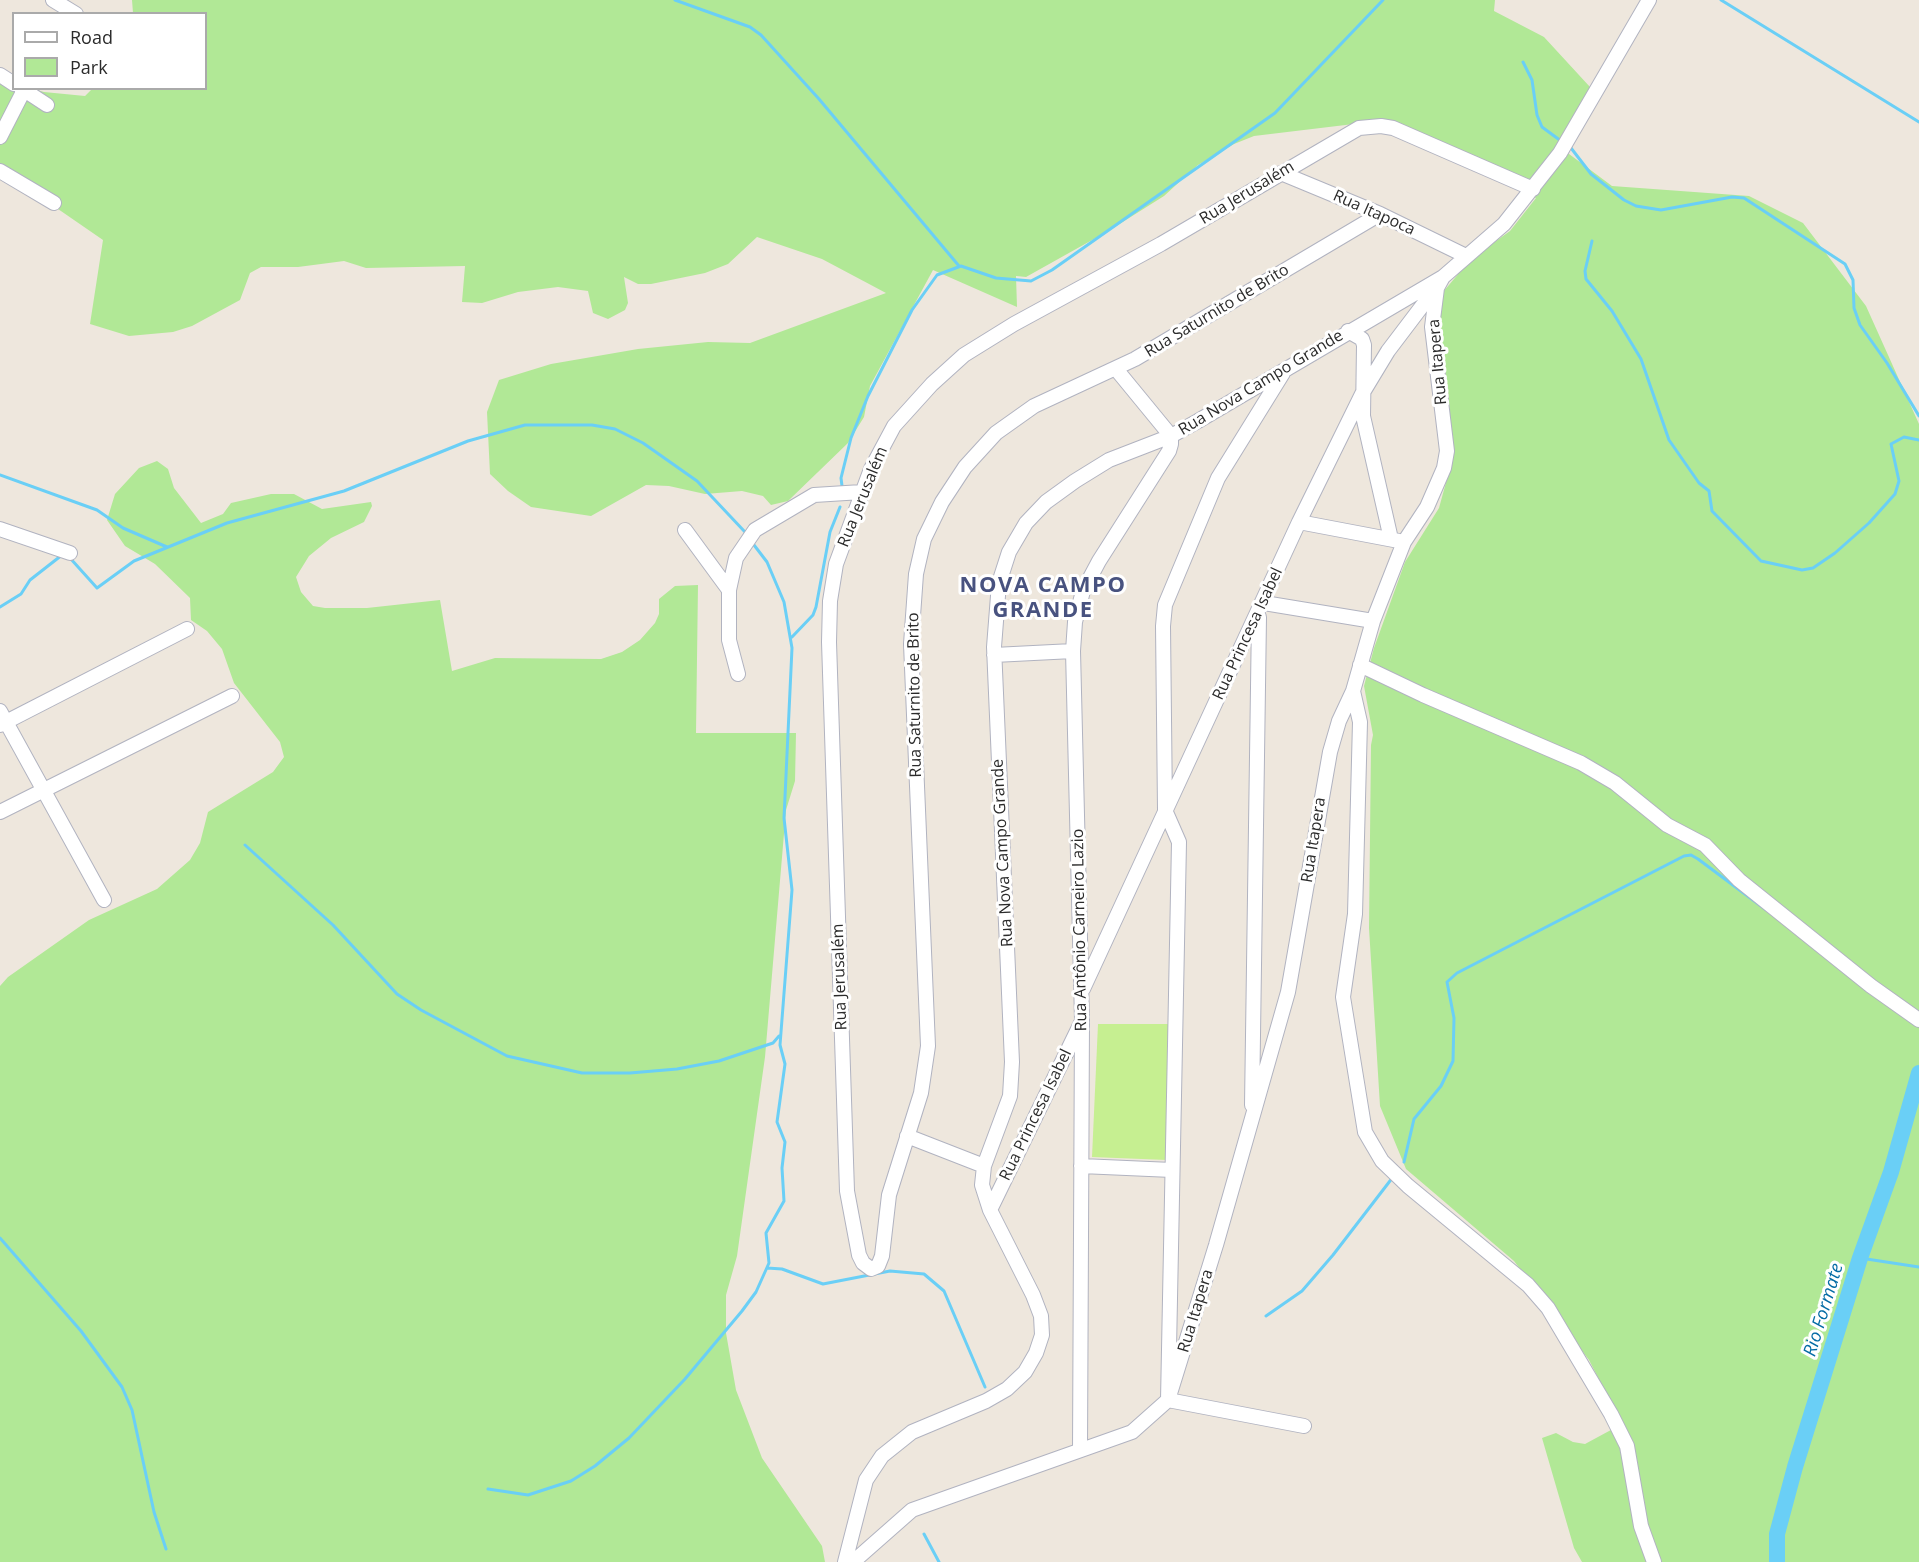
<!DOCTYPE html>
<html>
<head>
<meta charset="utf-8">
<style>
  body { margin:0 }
  #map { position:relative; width:1919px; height:1562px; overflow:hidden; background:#eee7dd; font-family:"Open Sans",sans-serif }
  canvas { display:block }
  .legend { position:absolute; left:12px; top:12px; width:195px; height:78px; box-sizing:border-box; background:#fff; border:2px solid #aaa; margin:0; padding:8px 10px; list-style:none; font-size:18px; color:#2b2b2b }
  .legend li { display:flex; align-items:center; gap:12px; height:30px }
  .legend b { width:30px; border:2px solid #aaa }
</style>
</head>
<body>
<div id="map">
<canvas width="1919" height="1562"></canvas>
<ul class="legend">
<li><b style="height:8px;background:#fff"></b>Road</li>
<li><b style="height:16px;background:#b1e896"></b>Park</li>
</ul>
</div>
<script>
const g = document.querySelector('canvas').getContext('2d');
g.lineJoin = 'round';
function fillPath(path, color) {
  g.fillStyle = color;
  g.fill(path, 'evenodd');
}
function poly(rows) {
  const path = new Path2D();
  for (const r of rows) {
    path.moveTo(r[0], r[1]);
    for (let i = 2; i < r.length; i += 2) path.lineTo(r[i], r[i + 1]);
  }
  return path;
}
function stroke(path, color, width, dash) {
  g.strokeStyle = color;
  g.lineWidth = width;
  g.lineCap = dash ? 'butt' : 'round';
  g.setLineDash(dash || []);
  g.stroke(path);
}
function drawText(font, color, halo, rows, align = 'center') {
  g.font = font + ' "Open Sans",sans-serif';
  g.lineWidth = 6;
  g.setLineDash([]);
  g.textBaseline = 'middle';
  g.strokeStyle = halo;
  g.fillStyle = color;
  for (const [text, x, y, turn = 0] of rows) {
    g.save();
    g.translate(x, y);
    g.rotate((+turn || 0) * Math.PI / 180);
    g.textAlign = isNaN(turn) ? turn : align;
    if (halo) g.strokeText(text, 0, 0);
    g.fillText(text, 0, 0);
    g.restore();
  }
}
const green = poly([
  [132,0,1495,0,1494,11,1544,37,1590,87,1565,151,1612,186,1749,196,1803,223,1866,306,1919,424,1919,1562,1582,1562,1574,1548,1542,1438,1556,1433,1573,1442,1585,1444,1622,1424,1589,1360,1514,1261,1406,1169,1380,1106,1369,928,1371,745,1373,735,1364,686,1374,648,1405,562,1439,508,1453,457,1448,387,1439,336,1440,308,1443,292,1471,259,1510,231,1536,198,1404,130,1362,123,1254,136,1234,144,1198,165,1164,196,1110,230,1026,277,1016,276,1017,307,933,270,870,386,864,417,848,443,788,501,771,505,763,496,742,491,705,494,669,486,646,485,591,516,531,507,508,491,490,474,487,412,499,380,551,364,638,349,708,342,750,343,886,293,822,259,757,237,728,264,705,273,651,284,638,284,624,277,628,303,625,310,608,319,593,313,588,291,558,287,518,292,482,303,462,302,465,266,366,268,344,261,298,267,261,267,250,273,240,300,192,326,173,332,129,336,90,324,103,240,0,169,0,80,44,92,85,96,92,89,206,88,206,14,133,13],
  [157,461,168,469,174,488,201,523,223,514,231,503,271,494,294,494,322,509,371,502,372,506,364,522,331,538,309,556,296,577,301,592,313,606,325,608,367,608,440,600,452,671,495,658,601,659,622,652,640,640,655,623,659,614,659,599,675,586,698,585,696,733,796,733,795,781,786,810,765,1057,737,1256,726,1295,726,1333,736,1390,762,1458,822,1546,825,1562,0,1562,0,986,8,977,89,920,157,889,190,860,200,843,208,812,273,772,284,757,280,742,234,683,222,649,207,631,191,620,190,598,155,564,125,546,107,520,115,494,139,468]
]);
const pitch = poly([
  [1098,1024,1170,1024,1167,1160,1092,1157]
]);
const stream = poly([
  [675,0,750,27,761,35,819,99,959,266],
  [1721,0,1919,122],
  [1523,62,1532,80,1537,115,1542,127,1561,141],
  [1571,148,1591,174,1624,200,1636,206,1661,210,1732,197,1744,198,1845,264,1853,280,1854,308,1860,325,1887,363,1919,416],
  [1592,241,1585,271,1586,279,1612,311,1641,359,1669,440,1699,483,1709,491,1712,511,1761,561,1802,570,1813,568,1835,553,1869,523,1895,494,1899,481,1891,444,1904,437,1919,440],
  [0,475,97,510,123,528,167,547],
  [842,486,841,478,851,438,868,396,912,310,937,275,961,266,996,278,1031,281,1052,270,1275,113,1383,0],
  [70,558,97,588,134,561,227,523,344,491,468,441,525,425,592,425,615,429,643,443,697,481,745,532],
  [0,607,21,594,30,580,62,555],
  [792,637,813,615,816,607,830,532,840,507],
  [245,845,333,925,397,994,421,1010,507,1056,582,1073,630,1073,677,1069,719,1061,773,1043,779,1036],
  [1404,1162,1414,1119,1441,1086,1453,1061,1454,1018,1447,982,1457,973,1684,856,1691,855,1698,859,1765,909],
  [0,1238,81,1331,122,1387,132,1410,154,1512,166,1549],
  [1860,1258,1919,1267],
  [767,1268,782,1269,823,1284,890,1271,924,1274,944,1291,985,1387],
  [1266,1316,1302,1291,1333,1255,1393,1177],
  [488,1489,528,1495,571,1481,595,1466,629,1438,685,1379,742,1311,756,1292,769,1263,766,1233,784,1201,782,1168,785,1142,777,1122,785,1064,780,1045,792,890,784,818,792,648,784,602,767,562,754,545],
  [924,1534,939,1562]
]);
const river = poly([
  [1777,1562,1777,1534,1795,1467,1860,1258,1891,1172,1919,1073]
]);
const minor = poly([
  [53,0,76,14],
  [0,75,14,84],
  [21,88,47,105],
  [0,137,24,90],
  [0,171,54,203],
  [1281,173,1380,214,1466,256],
  [1380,214,1135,359,1034,406,996,433,965,467,942,502,924,539,916,574,911,644,928,1046,921,1093,889,1195,882,1256,878,1266,871,1269,863,1263,859,1255,847,1191,829,642,830,601,836,564,871,469,894,426,932,384,964,355,1014,324,1161,244,1359,128,1381,126,1393,128,1533,189],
  [1348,331,1362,339,1364,345,1363,416,1391,539],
  [1283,373,1218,478,1165,605,1163,626,1165,810,1179,842,1168,1400,1304,1426],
  [1299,522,1399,541],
  [0,529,70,553],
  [685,530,729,590],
  [1264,603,1373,621],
  [994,655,1073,651],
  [1360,665,1423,695,1581,763,1615,783,1667,825,1705,845,1739,880,1871,986,1919,1020],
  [738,674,729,640,729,590,736,558,755,530,814,495,862,492],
  [1353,691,1360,722,1355,914,1343,997,1365,1132,1382,1161,1408,1186,1528,1285,1548,1308,1611,1414,1627,1446,1641,1526,1654,1562],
  [0,711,104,900],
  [0,725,187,629],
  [0,812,232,696],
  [1083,989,1299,522,1362,394,1388,351,1435,289],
  [1252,1105,1259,617],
  [907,1136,984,1166],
  [1081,1166,1172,1170],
  [990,1210,1081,1023],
  [1080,1450,1082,1020,1073,651,1075,622,1083,591,1099,561,1169,451,1171,444,1171,436,1116,369],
  [845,1562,866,1480,882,1456,912,1432,986,1401,1007,1389,1025,1372,1036,1353,1042,1335,1041,1316,1033,1295,990,1210,982,1185,984,1166,1010,1096,1012,1062,994,647,999,583,1009,552,1026,523,1046,502,1075,481,1109,460,1171,436,1198,421,1443,277],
  [853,1562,912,1510,1132,1432,1168,1400,1216,1245,1288,992,1330,752,1339,721,1353,691,1373,621,1404,542,1427,507,1444,468,1447,451,1432,327,1437,288,1443,277,1504,224,1560,153,1649,0]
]);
const streetNames = [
  ["Rua Jerusalém",1247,193,-31],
  ["Rua Itapoca",1374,213,24],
  ["Rua Saturnito de Brito",1217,311,-31],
  ["Rua Itapera",1438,362,-95],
  ["Rua Nova Campo Grande",1261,383,-31],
  ["Rua Jerusalém",863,497,-68],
  ["Rua Princesa Isabel",1248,634,-65],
  ["Rua Saturnito de Brito",915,695,-91],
  ["Rua Itapera",1314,840,-81],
  ["Rua Nova Campo Grande",1003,853,-93],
  ["Rua Antônio Carneiro Lazio",1080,930,-91],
  ["Rua Jerusalém",840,977,-92],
  ["Rua Princesa Isabel",1036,1115,-64],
  ["Rua Itapera",1196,1311,-73]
];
const waterNames = [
  ["Rio Formate",1824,1310,-73]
];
const districtNames = [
  ["NOVA CAMPO",1043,586],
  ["GRANDE",1043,611]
];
fillPath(green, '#b1e896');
fillPath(pitch, '#c6ef91');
stroke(stream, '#6acff6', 3);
stroke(river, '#6acff6', 16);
stroke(minor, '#b1b3c0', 16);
stroke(minor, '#fff', 14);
drawText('16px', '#2b2b2b', '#fff', streetNames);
drawText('italic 18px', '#056ca5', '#fff', waterNames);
g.letterSpacing = '1.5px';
drawText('bold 22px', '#48527f', '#fff', districtNames);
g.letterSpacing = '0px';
</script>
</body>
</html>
